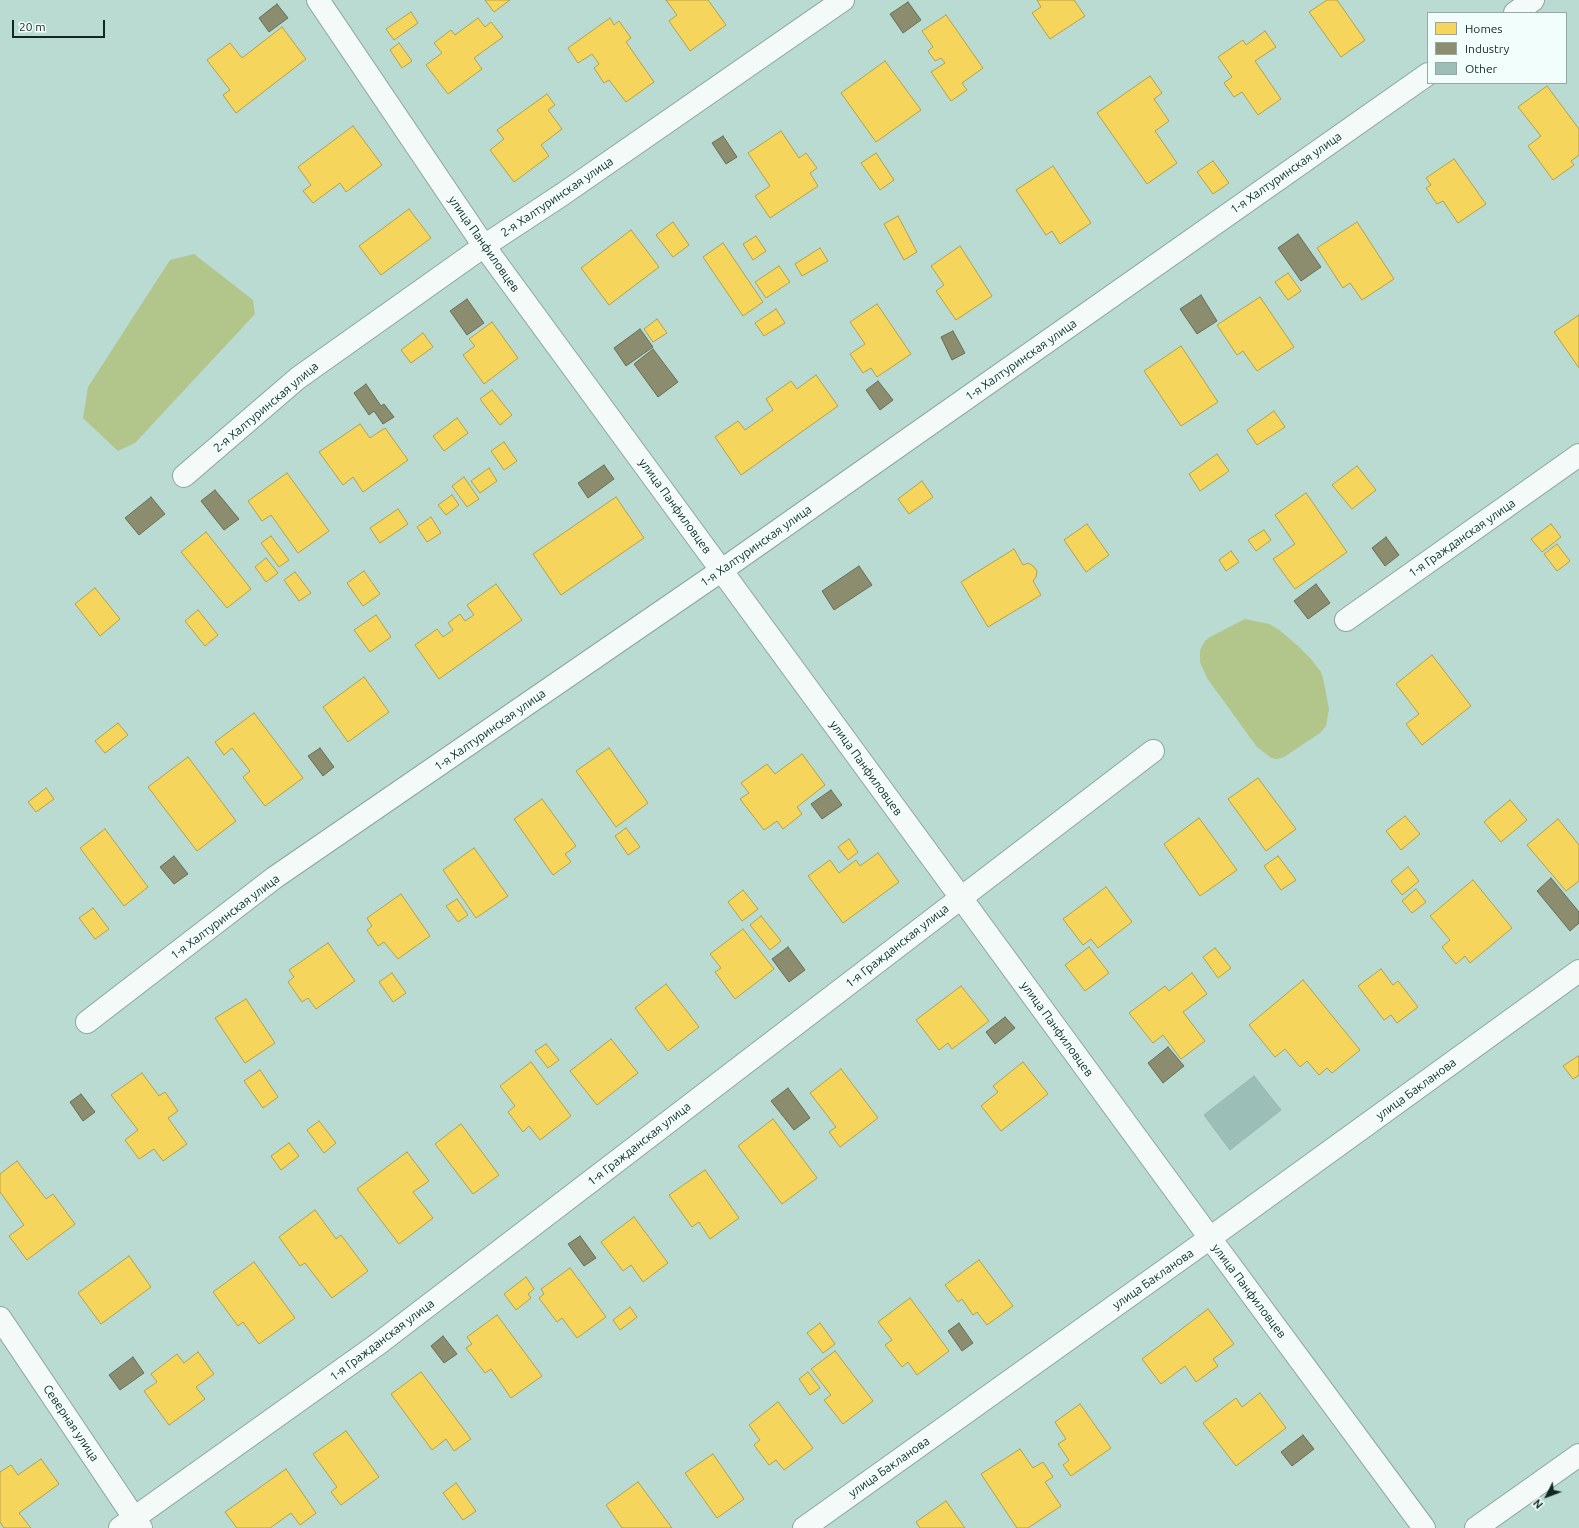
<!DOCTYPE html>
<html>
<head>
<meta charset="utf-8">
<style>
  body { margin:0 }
  #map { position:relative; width:1579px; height:1528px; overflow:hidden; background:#b9dbd2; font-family:Ubuntu,sans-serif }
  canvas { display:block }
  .legend { position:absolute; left:1427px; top:12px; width:140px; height:72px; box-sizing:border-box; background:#f2fefb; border:1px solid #97a8a4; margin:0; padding:5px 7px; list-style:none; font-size:12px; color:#0f2822 }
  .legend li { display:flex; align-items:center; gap:8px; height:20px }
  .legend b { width:20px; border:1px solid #97a8a4 }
  .north { position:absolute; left:1527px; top:1476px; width:40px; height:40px; -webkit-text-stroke:3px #f2fefb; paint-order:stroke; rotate:228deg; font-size:11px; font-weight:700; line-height:16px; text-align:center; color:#0f2822 }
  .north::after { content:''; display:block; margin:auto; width:14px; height:18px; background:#0f2822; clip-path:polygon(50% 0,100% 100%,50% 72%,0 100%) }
  .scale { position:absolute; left:12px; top:20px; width:93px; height:18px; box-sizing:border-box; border:2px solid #0f2822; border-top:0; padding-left:5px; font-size:12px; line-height:14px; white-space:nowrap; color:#0f2822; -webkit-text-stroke:3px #f2fefb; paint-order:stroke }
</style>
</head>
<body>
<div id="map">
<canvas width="1579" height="1528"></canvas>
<ul class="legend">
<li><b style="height:11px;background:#f6d55c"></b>Homes</li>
<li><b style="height:11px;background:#8c8c6e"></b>Industry</li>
<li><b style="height:11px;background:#9bbfb6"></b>Other</li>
</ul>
<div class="north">N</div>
<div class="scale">20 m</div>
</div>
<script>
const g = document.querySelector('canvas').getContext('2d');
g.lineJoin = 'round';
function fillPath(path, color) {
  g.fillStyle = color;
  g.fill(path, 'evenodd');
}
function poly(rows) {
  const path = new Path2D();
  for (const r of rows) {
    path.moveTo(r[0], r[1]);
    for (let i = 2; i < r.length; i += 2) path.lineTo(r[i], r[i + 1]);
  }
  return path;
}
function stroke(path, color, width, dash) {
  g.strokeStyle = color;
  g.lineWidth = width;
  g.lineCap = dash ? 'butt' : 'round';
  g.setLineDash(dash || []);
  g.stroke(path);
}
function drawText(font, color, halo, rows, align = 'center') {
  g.font = font + ' Ubuntu,sans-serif';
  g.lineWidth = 4;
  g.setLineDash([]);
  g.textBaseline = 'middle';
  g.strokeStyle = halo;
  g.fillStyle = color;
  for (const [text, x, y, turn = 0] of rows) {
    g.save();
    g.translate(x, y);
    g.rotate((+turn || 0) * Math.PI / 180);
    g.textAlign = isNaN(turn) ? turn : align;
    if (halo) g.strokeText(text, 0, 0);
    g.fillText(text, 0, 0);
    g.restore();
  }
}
const water = poly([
  [194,254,253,300,255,314,135,443,118,451,83,418,88,387,170,260],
  [1245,619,1269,624,1278,629,1298,646,1311,659,1321,672,1323,678,1329,709,1326,726,1320,733,1284,757,1277,759,1271,758,1257,747,1207,678,1200,662,1200,651,1202,646,1205,641,1210,637]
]);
const homes = poly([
  [485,0,510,0,494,12,485,0],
  [666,0,708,0,726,25,690,51,669,21,677,15,666,0],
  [1037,0,1074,0,1085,16,1050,39,1032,13,1041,7,1037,0],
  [1327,0,1337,0,1365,40,1341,57,1309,12,1327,0],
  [411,12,418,23,394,40,386,29,411,12],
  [946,15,983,68,962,83,967,90,951,101,931,72,945,63,941,58,935,61,928,51,933,47,922,31,946,15],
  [478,18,485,27,491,22,503,37,474,58,482,69,448,94,426,65,442,53,434,43,451,30,455,35,478,18],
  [610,18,614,25,619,21,631,38,626,42,654,82,626,102,609,80,604,83,594,68,599,64,592,54,578,63,568,48,610,18],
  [282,27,306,59,236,113,223,95,230,90,207,60,230,43,242,58,282,27],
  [1265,31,1276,47,1255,61,1281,99,1258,115,1242,92,1234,97,1224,83,1232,77,1218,57,1243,40,1246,45,1265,31],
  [399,43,412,61,402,68,390,50,399,43],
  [885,61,921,110,876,142,841,93,885,61],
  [1150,76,1162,93,1154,99,1169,121,1155,131,1177,163,1147,184,1097,113,1150,76],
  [1547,86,1579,129,1579,155,1571,161,1574,165,1553,180,1528,146,1541,136,1518,107,1547,86],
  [547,94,555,105,548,110,562,129,541,145,549,156,514,182,490,150,504,139,497,130,547,94],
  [353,126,382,165,346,192,340,183,313,203,303,191,311,185,298,167,353,126],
  [781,131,799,158,806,153,817,168,810,173,818,186,770,218,755,196,770,186,748,153,781,131],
  [876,153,894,180,880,190,861,163,876,153],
  [1454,159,1486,204,1458,223,1443,201,1437,204,1426,188,1431,185,1426,178,1454,159],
  [1213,161,1229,183,1213,194,1197,172,1213,161],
  [1053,166,1091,223,1060,244,1052,231,1046,235,1016,190,1053,166],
  [409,209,431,238,381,275,359,246,409,209],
  [898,216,917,252,904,260,884,224,898,216],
  [673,222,689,245,673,257,656,235,673,222],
  [1357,222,1394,279,1362,300,1350,283,1343,288,1317,248,1357,222],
  [631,230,659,267,609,305,581,268,631,230],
  [756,236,766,251,753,260,743,244,756,236],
  [723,243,763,302,743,316,703,257,723,243],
  [960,246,992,296,956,320,936,291,944,285,931,266,960,246],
  [820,248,828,261,802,276,795,264,820,248],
  [779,266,790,282,766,298,755,282,779,266],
  [1288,273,1301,291,1288,300,1275,282,1288,273],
  [1260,297,1294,347,1257,371,1243,351,1237,355,1217,325,1260,297],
  [877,304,911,354,877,377,871,368,863,373,850,354,865,344,850,322,877,304],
  [776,309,785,323,764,336,755,323,776,309],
  [1579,315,1579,368,1554,332,1579,315],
  [657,319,667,333,653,342,644,329,657,319],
  [492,322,518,358,484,384,463,355,475,346,469,339,492,322],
  [423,333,433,347,411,363,401,350,423,333],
  [1181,346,1218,402,1181,426,1144,371,1181,346],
  [816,375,838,406,741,475,715,437,738,421,745,430,773,410,766,399,791,381,797,389,816,375],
  [492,390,512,415,500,425,480,399,492,390],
  [1274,411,1285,427,1257,445,1247,430,1274,411],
  [457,418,468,433,444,451,433,436,457,418],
  [360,424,370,438,385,428,408,460,363,492,353,477,343,485,319,452,360,424],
  [504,442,517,461,504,470,491,451,504,442],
  [1217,454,1229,471,1200,491,1189,474,1217,454],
  [1357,466,1376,490,1352,509,1332,485,1357,466],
  [489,468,497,481,480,493,471,481,489,468],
  [287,473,329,531,298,553,271,515,262,521,248,501,287,473],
  [464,477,479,499,467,507,452,486,464,477],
  [922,481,933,497,909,514,898,499,922,481],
  [1306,493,1347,552,1295,589,1273,559,1295,544,1275,515,1306,493],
  [452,495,459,505,446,515,438,505,452,495],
  [616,497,644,538,561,595,533,554,616,497],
  [398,509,408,524,380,543,370,528,398,509],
  [431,517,441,533,427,542,417,527,431,517],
  [1087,524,1109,555,1086,572,1064,540,1087,524],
  [1551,524,1561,537,1542,552,1531,539,1551,524],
  [1264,530,1271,540,1256,551,1248,540,1264,530],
  [206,532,251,589,227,608,181,552,206,532],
  [271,536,289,560,279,567,261,543,271,536],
  [1557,544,1570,561,1557,571,1544,554,1557,544],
  [1014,549,1023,565,1028,563,1033,566,1037,571,1036,577,1033,581,1041,595,988,627,961,582,1014,549],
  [1231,551,1239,562,1226,571,1219,560,1231,551],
  [266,558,278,573,266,582,255,567,266,558],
  [364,571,380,594,363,606,347,583,364,571],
  [295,572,311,593,299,601,284,580,295,572],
  [496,584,522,620,439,679,415,645,437,629,443,637,453,630,448,623,460,614,465,621,474,615,467,605,496,584],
  [95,588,120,619,100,636,75,604,95,588],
  [198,610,218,635,205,646,185,621,198,610],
  [376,615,391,637,370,652,354,630,376,615],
  [1432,655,1471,706,1422,745,1406,724,1419,714,1396,684,1432,655],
  [364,677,389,712,348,742,323,707,364,677],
  [254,713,303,778,265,806,243,777,250,771,232,748,224,755,215,742,254,713],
  [118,723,128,735,105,753,95,741,118,723],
  [609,748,648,803,616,827,576,771,609,748],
  [802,754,825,785,797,807,802,814,783,829,777,821,764,830,740,799,749,793,741,783,767,764,775,774,802,754],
  [188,757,236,821,197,851,148,787,188,757],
  [1258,778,1296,829,1266,851,1228,799,1258,778],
  [46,788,54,799,36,812,28,802,46,788],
  [542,799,576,846,565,854,571,862,553,875,514,819,542,799],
  [1510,800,1527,820,1501,842,1484,822,1510,800],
  [1405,816,1420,834,1401,850,1386,831,1405,816],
  [1199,818,1237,870,1200,896,1164,844,1199,818],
  [1558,819,1579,845,1579,881,1566,891,1527,845,1558,819],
  [626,828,640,847,628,855,615,836,626,828],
  [105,829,148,887,124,906,80,848,105,829],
  [849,839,858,852,848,860,838,847,849,839],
  [474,848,508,896,476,918,443,870,474,848],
  [878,853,899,882,843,923,808,876,830,860,839,873,856,860,860,866,878,853],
  [1278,856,1296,880,1281,890,1264,866,1278,856],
  [1408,867,1419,881,1402,895,1391,881,1408,867],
  [1473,880,1512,928,1470,963,1465,956,1456,964,1442,947,1450,940,1430,916,1473,880],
  [1106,887,1132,922,1098,948,1091,939,1083,945,1063,919,1106,887],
  [1416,889,1426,902,1412,913,1402,901,1416,889],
  [743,890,758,909,742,921,728,902,743,890],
  [401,894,430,936,398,959,384,942,378,946,367,930,372,926,367,918,401,894],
  [457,899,468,915,458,922,446,906,457,899],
  [93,908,109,929,95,939,79,918,93,908],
  [761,916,781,941,770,950,750,925,761,916],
  [743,929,774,969,735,999,715,972,721,968,710,954,743,929],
  [328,943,355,981,316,1009,308,998,302,1002,288,982,294,977,289,970,328,943],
  [1089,947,1109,973,1085,991,1065,965,1089,947],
  [1215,948,1231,968,1218,978,1203,957,1215,948],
  [1381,969,1393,985,1398,981,1418,1007,1397,1023,1391,1015,1384,1020,1358,986,1381,969],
  [392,973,406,993,393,1002,379,982,392,973],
  [1192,973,1207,994,1183,1012,1205,1041,1181,1059,1163,1035,1153,1043,1129,1013,1165,986,1169,991,1192,973],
  [1303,980,1360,1050,1332,1073,1327,1068,1319,1075,1307,1061,1300,1067,1285,1049,1275,1057,1249,1025,1303,980],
  [666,984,699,1027,668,1051,635,1008,666,984],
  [961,986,989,1021,952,1049,948,1043,939,1050,916,1020,961,986],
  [246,999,275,1043,245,1063,215,1018,246,999],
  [611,1039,638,1073,597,1105,570,1071,611,1039],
  [546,1044,559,1060,548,1068,535,1051,546,1044],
  [1578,1056,1579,1058,1579,1075,1573,1079,1563,1066,1578,1056],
  [531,1062,571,1116,540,1140,529,1126,523,1132,508,1112,515,1106,500,1086,531,1062],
  [1023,1062,1048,1094,1001,1131,981,1106,998,1092,993,1086,1023,1062],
  [841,1069,878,1118,840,1147,829,1132,836,1127,810,1093,841,1069],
  [260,1070,278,1097,263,1108,244,1081,260,1070],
  [142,1073,159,1096,165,1092,178,1111,168,1118,187,1144,163,1161,154,1149,139,1159,125,1140,138,1130,111,1095,142,1073],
  [773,1119,817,1178,782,1204,738,1146,773,1119],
  [319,1121,336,1143,324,1153,307,1130,319,1121],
  [461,1124,499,1175,473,1194,435,1144,461,1124],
  [289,1143,299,1156,281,1170,271,1156,289,1143],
  [407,1152,429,1181,413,1192,433,1218,399,1244,357,1189,407,1152],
  [17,1161,46,1199,53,1194,75,1224,27,1260,9,1236,24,1225,0,1192,0,1174,17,1161],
  [705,1170,739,1218,710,1239,699,1222,692,1227,669,1195,705,1170],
  [315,1210,336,1239,341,1235,368,1271,332,1298,305,1263,300,1266,279,1237,315,1210],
  [634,1217,668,1263,643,1282,631,1265,623,1271,601,1242,634,1217],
  [129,1256,151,1287,101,1324,78,1293,129,1256],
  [979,1260,1013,1306,987,1325,977,1312,973,1315,962,1299,958,1302,945,1285,979,1260],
  [254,1262,295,1318,259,1344,243,1322,238,1326,213,1292,254,1262],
  [570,1268,606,1317,577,1338,562,1318,557,1322,539,1298,544,1294,541,1289,570,1268],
  [526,1277,534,1289,528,1294,531,1298,516,1310,504,1294,526,1277],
  [910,1298,949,1351,917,1375,908,1362,902,1367,885,1345,892,1340,878,1322,910,1298],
  [630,1307,637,1317,620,1330,613,1320,630,1307],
  [1208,1309,1234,1344,1213,1359,1218,1366,1196,1382,1185,1366,1161,1384,1142,1359,1208,1309],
  [497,1315,542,1376,511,1398,491,1369,485,1373,466,1348,472,1344,467,1337,497,1315],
  [820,1323,835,1344,823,1353,807,1333,820,1323],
  [835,1351,873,1401,843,1424,824,1400,831,1395,811,1369,835,1351],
  [198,1352,214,1374,196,1387,205,1399,169,1425,144,1391,157,1382,151,1374,177,1354,184,1363,198,1352],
  [421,1372,471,1439,454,1451,446,1439,432,1450,391,1394,421,1372],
  [808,1372,820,1388,810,1395,799,1379,808,1372],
  [1260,1393,1286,1428,1236,1466,1203,1423,1236,1398,1242,1407,1260,1393],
  [778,1402,813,1448,784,1470,776,1460,769,1465,754,1445,760,1440,749,1425,778,1402],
  [1080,1404,1111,1448,1071,1476,1063,1465,1069,1460,1058,1444,1066,1439,1055,1422,1080,1404],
  [346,1431,379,1477,341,1505,331,1492,337,1487,313,1454,346,1431],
  [1020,1449,1033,1468,1043,1462,1053,1477,1045,1482,1061,1506,1028,1528,1017,1528,981,1474,1020,1449],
  [713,1454,744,1499,717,1518,685,1473,713,1454],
  [41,1459,59,1484,19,1513,31,1528,4,1528,0,1522,0,1472,11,1465,18,1475,41,1459],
  [286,1469,316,1513,300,1525,291,1513,270,1528,237,1528,225,1512,286,1469],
  [638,1482,672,1528,622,1528,606,1505,638,1482],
  [456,1483,476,1511,463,1520,443,1493,456,1483],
  [946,1501,965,1528,920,1528,916,1522,946,1501]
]);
const industry = poly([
  [908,2,921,20,903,33,890,14,908,2],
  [277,4,288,18,269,32,259,18,277,4],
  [723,136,737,157,726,164,712,143,723,136],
  [1298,234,1321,267,1301,281,1278,248,1298,234],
  [1201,295,1217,321,1197,334,1180,309,1201,295],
  [467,299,484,323,467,335,450,311,467,299],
  [640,329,653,347,626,366,614,348,640,329],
  [953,331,965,353,952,360,941,337,953,331],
  [653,349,678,382,658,397,634,364,653,349],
  [878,381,893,400,880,410,866,390,878,381],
  [366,384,381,406,384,404,394,417,383,424,374,411,369,415,354,393,366,384],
  [604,465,614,479,588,498,578,483,604,465],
  [215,490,239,519,224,530,201,501,215,490],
  [151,497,165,514,139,535,125,518,151,497],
  [1386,537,1399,555,1385,566,1372,548,1386,537],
  [859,566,872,585,834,610,822,591,859,566],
  [1316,584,1330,603,1308,619,1294,601,1316,584],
  [320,748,334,767,323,776,308,756,320,748],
  [831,790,842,805,822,819,811,804,831,790],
  [174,856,188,874,174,884,160,867,174,856],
  [1551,878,1579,912,1579,923,1570,931,1537,891,1551,878],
  [788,947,805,970,789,982,772,959,788,947],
  [1005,1017,1015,1028,995,1044,986,1032,1005,1017],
  [1168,1047,1184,1066,1163,1083,1148,1063,1168,1047],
  [788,1088,810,1118,794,1130,771,1101,788,1088],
  [81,1094,95,1112,83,1121,70,1102,81,1094],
  [580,1236,596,1258,584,1266,568,1244,580,1236],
  [959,1323,973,1343,962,1351,948,1331,959,1323],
  [443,1336,457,1354,444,1363,431,1346,443,1336],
  [133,1357,144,1373,120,1390,109,1375,133,1357],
  [1303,1435,1314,1449,1292,1466,1281,1452,1303,1435]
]);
const building = poly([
  [1254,1076,1281,1110,1230,1150,1204,1115,1254,1076]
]);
const minor = poly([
  [318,0,484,246,1210,1238,1424,1528],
  [1515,13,1533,0],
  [184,476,298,378,484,246,563,194,843,0],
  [1346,620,1579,455],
  [87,1022,274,878,722,570,1428,74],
  [0,1318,141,1528],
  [120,1528,378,1344,1153,751],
  [804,1528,1210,1238,1579,971],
  [1476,1528,1579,1455]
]);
const streetNames = [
  ["1-я Халтуринская улица",1286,173,-35],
  ["2-я Халтуринская улица",557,197,-34],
  ["улица Панфиловцев",484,244,55],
  ["1-я Халтуринская улица",1021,360,-35],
  ["2-я Халтуринская улица",266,407,-40],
  ["улица Панфиловцев",675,506,54],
  ["1-я Гражданская улица",1462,538,-35],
  ["1-я Халтуринская улица",756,546,-35],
  ["1-я Халтуринская улица",490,730,-35],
  ["улица Панфиловцев",866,768,54],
  ["1-я Халтуринская улица",225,917,-37],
  ["1-я Гражданская улица",897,946,-38],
  ["улица Панфиловцев",1057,1029,54],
  ["улица Бакланова",1416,1089,-36],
  ["1-я Гражданская улица",639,1144,-38],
  ["улица Бакланова",1153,1279,-35],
  ["улица Панфиловцев",1249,1291,53],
  ["1-я Гражданская улица",382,1340,-37],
  ["Северная улица",71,1423,56],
  ["улица Бакланова",889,1467,-35]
];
fillPath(water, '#b2c58b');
fillPath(homes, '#f6d55c');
stroke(homes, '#b1a14b', 1);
fillPath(industry, '#8c8c6e');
stroke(industry, '#666e57', 1);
fillPath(building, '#9bbfb6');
stroke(building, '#9ab4ae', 1);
stroke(minor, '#8ba69e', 24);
stroke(minor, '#f4faf8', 22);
drawText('12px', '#0f2822', '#f2fefb', streetNames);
</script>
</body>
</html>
